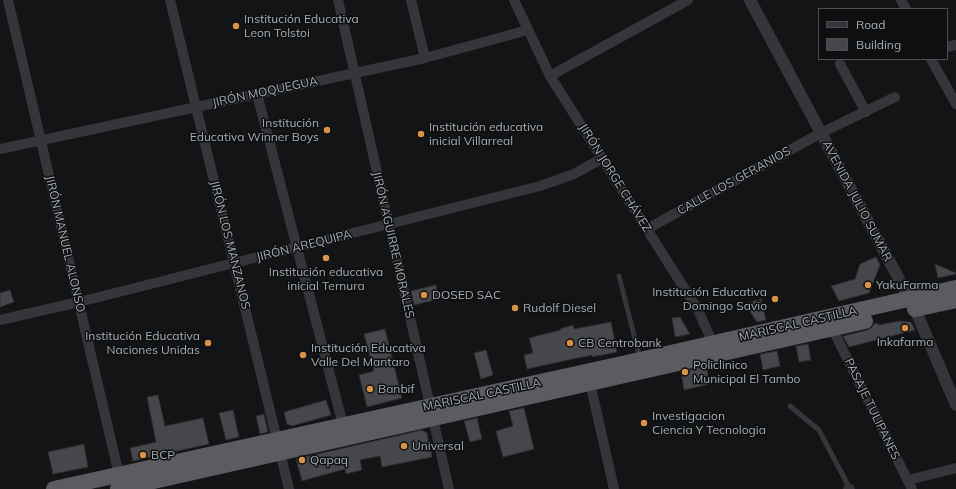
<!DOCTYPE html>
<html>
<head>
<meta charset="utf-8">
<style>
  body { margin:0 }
  #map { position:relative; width:956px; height:489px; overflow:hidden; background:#131415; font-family:Mulish,sans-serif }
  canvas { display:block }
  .legend { position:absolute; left:818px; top:8px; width:130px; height:52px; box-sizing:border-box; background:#0e0f10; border:1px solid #4b4e51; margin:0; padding:5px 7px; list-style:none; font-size:12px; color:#a7adb3 }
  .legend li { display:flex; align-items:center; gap:8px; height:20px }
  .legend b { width:20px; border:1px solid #4b4e51 }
</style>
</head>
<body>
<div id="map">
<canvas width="956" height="489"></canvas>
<ul class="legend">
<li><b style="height:5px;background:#353639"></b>Road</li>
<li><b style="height:11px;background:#46474a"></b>Building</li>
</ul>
</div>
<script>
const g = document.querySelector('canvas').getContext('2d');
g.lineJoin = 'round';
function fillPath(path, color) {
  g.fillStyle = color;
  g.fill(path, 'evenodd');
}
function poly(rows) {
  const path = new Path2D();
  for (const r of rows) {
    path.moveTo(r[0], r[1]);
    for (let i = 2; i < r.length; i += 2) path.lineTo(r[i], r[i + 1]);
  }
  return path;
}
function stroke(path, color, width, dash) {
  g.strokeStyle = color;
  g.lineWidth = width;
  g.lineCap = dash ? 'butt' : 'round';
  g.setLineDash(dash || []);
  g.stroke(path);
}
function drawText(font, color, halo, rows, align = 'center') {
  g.font = font + ' Mulish,sans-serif';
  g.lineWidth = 3;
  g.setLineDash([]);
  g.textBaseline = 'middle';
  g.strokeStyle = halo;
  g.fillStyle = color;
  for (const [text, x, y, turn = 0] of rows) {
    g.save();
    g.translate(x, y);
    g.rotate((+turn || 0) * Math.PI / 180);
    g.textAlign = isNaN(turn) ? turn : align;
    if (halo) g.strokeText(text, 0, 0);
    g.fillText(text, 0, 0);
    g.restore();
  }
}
const building = poly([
  [876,257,880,265,869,293,839,301,831,286,855,279,860,264,876,257],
  [935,264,956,273,956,274,938,278,935,264],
  [436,285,439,299,414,305,411,291,436,285],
  [10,290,14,302,0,307,0,293,10,290],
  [761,299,766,320,757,322,745,304,761,299],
  [680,317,690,334,675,337,672,318,680,317],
  [900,321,911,322,915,330,849,347,843,336,867,330,871,328,874,324,877,323,878,325,900,321],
  [611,322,617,352,592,357,592,355,527,369,524,355,533,353,529,338,561,330,560,329,573,325,574,329,611,322],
  [385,329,402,398,367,407,359,375,374,371,364,334,385,329],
  [808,344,811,360,799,362,796,346,808,344],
  [486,350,493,375,481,379,474,353,486,350],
  [777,351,780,366,763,370,760,354,777,351],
  [706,366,710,384,684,390,681,372,706,366],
  [158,395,165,426,203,418,209,444,133,461,130,448,156,442,147,397,158,395],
  [326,400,331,415,292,426,287,424,284,412,326,400],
  [524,408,534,449,503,457,496,431,513,426,509,411,524,408],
  [233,410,239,437,226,440,219,413,233,410],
  [264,414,268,432,260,434,256,416,264,414],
  [477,418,482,439,470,442,464,421,477,418],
  [422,430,427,433,432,457,382,467,380,456,360,460,362,470,346,474,345,469,302,481,296,459,422,430],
  [84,444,88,467,53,474,48,452,84,444]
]);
const service = poly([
  [619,276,640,359],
  [790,406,819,430,850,489]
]);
const minor = poly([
  [8,0,120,479],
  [170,0,289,489],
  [338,0,449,489],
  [411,0,425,58],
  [514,0,550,76,698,310,715,348],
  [901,0,906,9],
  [947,47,956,45],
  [931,59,956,104],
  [840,64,866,112],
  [550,76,688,0],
  [257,94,343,425],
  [0,149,425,58,528,30],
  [647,229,821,133,895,97],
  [0,320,79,302,540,186,574,174,603,158],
  [832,328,912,489],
  [589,378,614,489],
  [908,480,956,468],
  [848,489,850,489]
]);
const tertiary = poly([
  [750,0,915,309,956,405]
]);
const trunk = poly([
  [915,309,956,300],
  [54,489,640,360,956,288],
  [118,489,865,321]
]);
const markers = [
  [236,26,4,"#d99247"],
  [327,130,4,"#d99247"],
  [421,134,4,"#d99247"],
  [326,258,4,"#d99247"],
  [868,285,4,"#d99247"],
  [424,295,4,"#d99247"],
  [775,299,4,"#d99247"],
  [515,308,4,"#d99247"],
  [905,328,4,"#d99247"],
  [208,343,4,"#d99247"],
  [570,343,4,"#d99247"],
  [303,355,4,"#d99247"],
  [685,372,4,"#d99247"],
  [370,389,4,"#d99247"],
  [644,423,4,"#d99247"],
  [404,446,4,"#d99247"],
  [143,455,4,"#d99247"],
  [302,460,4,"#d99247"]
];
const poiNames = [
  ["Institución Educativa",244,19],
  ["Leon Tolstoi",244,33],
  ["Institución",319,123,"right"],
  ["Educativa Winner Boys",319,137,"right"],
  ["Institución educativa",429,127],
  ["inicial Villarreal",429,141],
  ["Institución educativa",326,272,"center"],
  ["inicial Ternura",326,286,"center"],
  ["YakuFarma",876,285],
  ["Institución Educativa",767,292,"right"],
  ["Domingo Savio",767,306,"right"],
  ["DOSED SAC",432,295],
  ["Rudolf Diesel",523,308],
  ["Institución Educativa",200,336,"right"],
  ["Naciones Unidas",200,350,"right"],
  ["Inkafarma",905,342,"center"],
  ["CB Centrobank",578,343],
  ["Institución Educativa",311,348],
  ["Valle Del Mantaro",311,362],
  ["Policlinico",693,365],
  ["Municipal El Tambo",693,379],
  ["Banbif",378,389],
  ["Investigacion",652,416],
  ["Ciencia Y Tecnologia",652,430],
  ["Universal",412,446],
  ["BCP",151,455],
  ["Qapaq",310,460]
];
const streetNames = [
  ["JIRÓN MOQUEGUA",265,92,-12],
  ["JIRÓN JORGE CHÁVEZ",615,178,58],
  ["CALLE LOS GERANIOS",734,181,-29],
  ["AVENIDA JULIO SUMAR",857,201,62],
  ["JIRÓN MANUEL ALONSO",65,244,77],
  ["JIRÓN LOS MANZANOS",230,245,76],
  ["JIRÓN AGUIRRE MORALES",393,245,77],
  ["JIRÓN AREQUIPA",304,246,-14],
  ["MARISCAL CASTILLA",798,324,-13],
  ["MARISCAL CASTILLA",482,395,-12],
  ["PASAJE TULIPANES",872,409,64]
];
fillPath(building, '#46474a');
stroke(building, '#2e2e31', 1);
stroke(service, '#353639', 5);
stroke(minor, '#353639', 10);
stroke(tertiary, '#353639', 12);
stroke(trunk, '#5a5c61', 16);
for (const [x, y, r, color] of markers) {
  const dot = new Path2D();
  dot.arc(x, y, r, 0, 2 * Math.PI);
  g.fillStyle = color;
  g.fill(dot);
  stroke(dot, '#0e0f10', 1.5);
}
drawText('12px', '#a7adb3', '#0e0f10', poiNames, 'left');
drawText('12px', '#a7adb3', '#0e0f10', streetNames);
</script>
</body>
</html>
